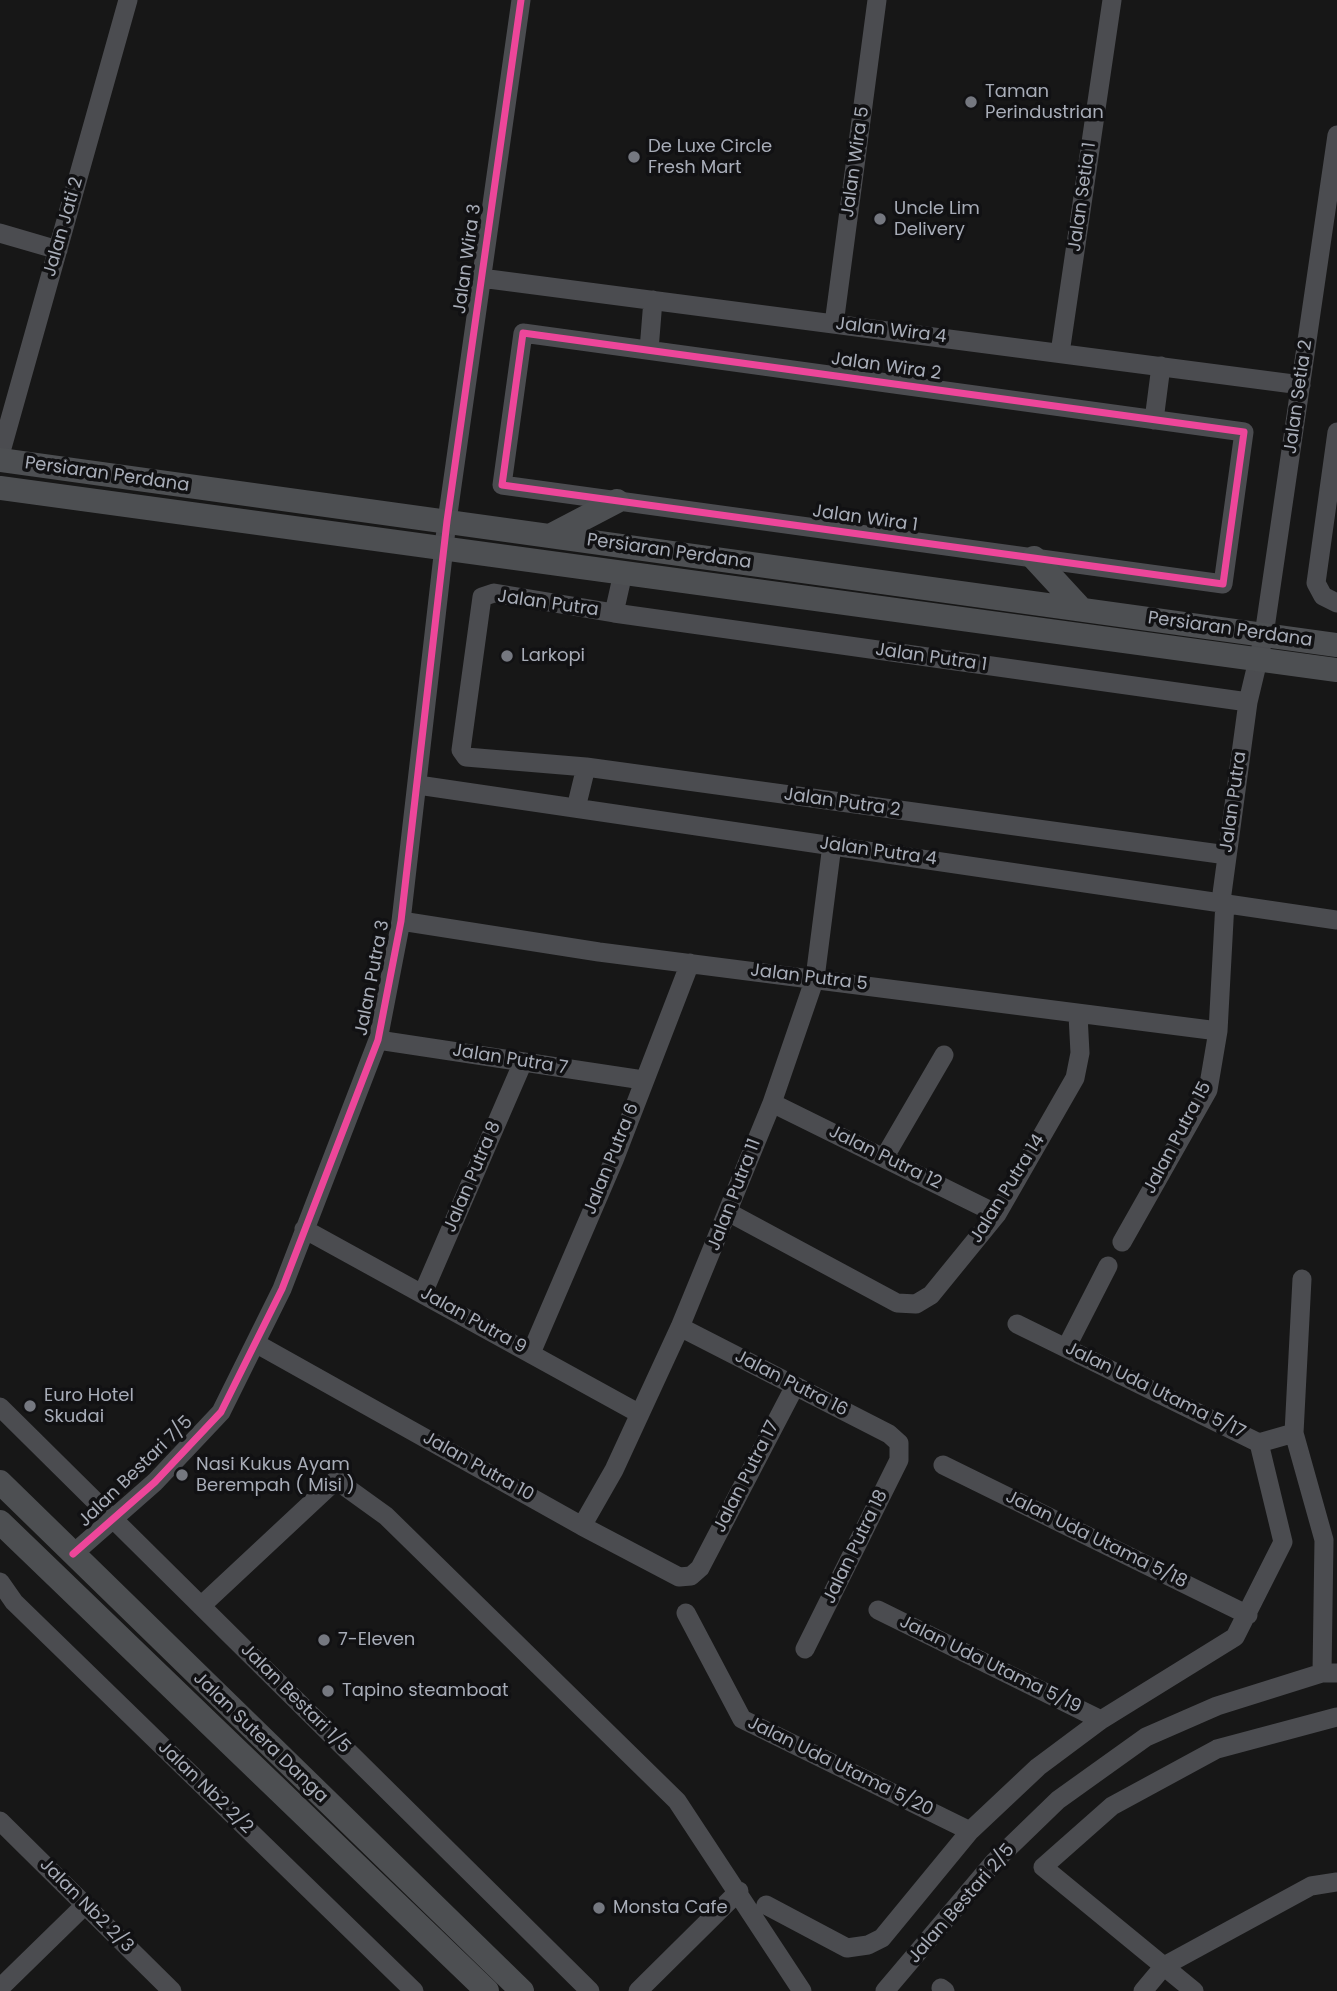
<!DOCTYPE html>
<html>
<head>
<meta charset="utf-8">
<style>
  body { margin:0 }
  canvas { display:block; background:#171717 }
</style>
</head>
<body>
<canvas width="1337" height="1991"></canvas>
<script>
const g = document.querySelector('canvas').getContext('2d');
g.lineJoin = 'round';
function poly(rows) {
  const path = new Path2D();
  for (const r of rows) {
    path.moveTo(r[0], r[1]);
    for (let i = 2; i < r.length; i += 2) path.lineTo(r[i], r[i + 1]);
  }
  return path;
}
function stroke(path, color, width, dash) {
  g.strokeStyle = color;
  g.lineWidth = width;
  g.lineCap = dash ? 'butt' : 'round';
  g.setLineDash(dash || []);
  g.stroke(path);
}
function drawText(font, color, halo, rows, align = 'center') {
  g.font = font + ' Poppins,sans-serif';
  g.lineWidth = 7;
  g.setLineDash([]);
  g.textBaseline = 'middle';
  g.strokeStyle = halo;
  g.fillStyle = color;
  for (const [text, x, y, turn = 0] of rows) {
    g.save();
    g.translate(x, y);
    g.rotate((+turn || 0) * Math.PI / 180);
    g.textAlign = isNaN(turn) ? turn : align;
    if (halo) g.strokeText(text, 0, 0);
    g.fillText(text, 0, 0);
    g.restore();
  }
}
const minor = poly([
  [0,233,58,250],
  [481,278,1301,385],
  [834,324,877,0],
  [523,333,1244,432,1223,584,502,485,523,333],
  [649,350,653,300],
  [1060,353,1112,0],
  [1154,420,1161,366],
  [1337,432,1316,583,1323,596,1337,603],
  [0,455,128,0],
  [614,613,623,573],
  [418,785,1337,920],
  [576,808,586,767],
  [1227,855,586,767,466,757,461,750,482,597,494,593,614,613,1248,702],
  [1221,901,1248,702,1264,635,1337,135],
  [401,921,599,952,1218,1031],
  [378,1040,643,1080],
  [772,1103,997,1214],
  [884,1158,944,1055],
  [728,1212,897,1303,916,1304,931,1295,997,1214,1075,1078,1080,1053,1078,1015],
  [304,1229,640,1414],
  [1122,1242,1208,1090,1218,1031,1225,902],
  [1302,1279,1294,1433,1324,1540,1322,1673],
  [423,1293,523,1062],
  [1017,1324,1259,1443,1294,1433],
  [680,1327,889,1434,899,1443,899,1460,805,1649],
  [257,1344,582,1526,679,1577,691,1576,700,1568,795,1386],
  [1066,1348,1108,1266],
  [531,1353,614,1160,690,963],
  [0,1407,590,1991],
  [943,1465,1248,1615],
  [582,1526,614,1470,680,1327,772,1103,815,978,832,845],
  [73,1554,155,1482,221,1412,282,1289,378,1040,401,921,447,521,521,0],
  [0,1582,14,1602,414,1991],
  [201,1606,336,1480,386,1516,677,1801,802,1991],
  [878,1610,1101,1720],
  [686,1613,742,1719,970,1831],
  [0,1821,172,1991],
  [766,1905,847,1948,868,1945,882,1938,970,1831,1038,1767,1101,1720,1235,1637,1283,1542,1259,1443],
  [0,1988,85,1905],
  [941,1988,945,1991],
  [638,1991,739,1891],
  [885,1991,995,1861,1058,1800,1146,1737,1217,1706,1322,1673,1337,1673],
  [1143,1991,1164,1966,1311,1886,1337,1882],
  [1194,1991,1043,1867,1112,1806,1217,1749,1337,1717]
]);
const major = poly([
  [0,460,1337,645],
  [0,488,1337,670],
  [550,536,617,501],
  [1034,558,1081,609],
  [0,1482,522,1991],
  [0,1522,487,1991]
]);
const cycleway = poly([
  [523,333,1244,432,1223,584,502,485,523,333],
  [73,1554,155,1482,221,1412,282,1289,378,1040,401,921,447,521,521,0]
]);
const markers = [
  [971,102,7,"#757880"],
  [634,157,7,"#757880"],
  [880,219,7,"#757880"],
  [507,656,7,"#757880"],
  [30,1406,7,"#757880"],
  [182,1475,7,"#757880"],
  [324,1640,7,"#757880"],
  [328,1691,7,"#757880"],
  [599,1908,7,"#757880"]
];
const poiNames = [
  ["Taman",985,92],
  ["Perindustrian",985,113],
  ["De Luxe Circle",648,147],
  ["Fresh Mart",648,168],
  ["Uncle Lim",894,209],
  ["Delivery",894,230],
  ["Larkopi",521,656],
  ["Euro Hotel",44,1396],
  ["Skudai",44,1417],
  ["Nasi Kukus Ayam",196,1465],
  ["Berempah ( Misi )",196,1486],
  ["7-Eleven",338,1640],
  ["Tapino steamboat",342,1691],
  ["Monsta Cafe",613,1908]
];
const streetNames = [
  ["Jalan Wira 5",856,162,-82],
  ["Jalan Setia 1",1083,197,-82],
  ["Jalan Jati 2",64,227,-74],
  ["Jalan Wira 3",468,259,-82],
  ["Jalan Wira 4",891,331,7],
  ["Jalan Wira 2",886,367,8],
  ["Jalan Setia 2",1299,397,-82],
  ["Persiaran Perdana",107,475,8],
  ["Jalan Wira 1",865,519,8],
  ["Persiaran Perdana",669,552,8],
  ["Jalan Putra",548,604,8],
  ["Persiaran Perdana",1230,630,8],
  ["Jalan Putra 1",931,658,8],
  ["Jalan Putra",1234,802,-82],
  ["Jalan Putra 2",842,803,8],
  ["Jalan Putra 4",878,852,8],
  ["Jalan Putra 3",373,978,-79],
  ["Jalan Putra 5",809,978,7],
  ["Jalan Putra 7",510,1060,9],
  ["Jalan Putra 15",1178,1138,-62],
  ["Jalan Putra 12",885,1158,26],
  ["Jalan Putra 6",612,1159,-68],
  ["Jalan Putra 8",473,1177,-67],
  ["Jalan Putra 14",1008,1189,-58],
  ["Jalan Putra 11",735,1195,-69],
  ["Jalan Putra 9",473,1321,29],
  ["Jalan Putra 16",791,1384,27],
  ["Jalan Uda Utama 5/17",1155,1391,26],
  ["Jalan Putra 10",478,1467,29],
  ["Jalan Bestari 7/5",136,1472,-44],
  ["Jalan Putra 17",747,1477,-63],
  ["Jalan Uda Utama 5/18",1096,1540,26],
  ["Jalan Putra 18",856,1547,-64],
  ["Jalan Uda Utama 5/19",990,1665,26],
  ["Jalan Bestari 1/5",295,1699,45],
  ["Jalan Sutera Danga",260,1738,44],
  ["Jalan Uda Utama 5/20",840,1767,26],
  ["Jalan Nb2 2/2",205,1788,44],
  ["Jalan Bestari 2/5",962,1904,-49],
  ["Jalan Nb2 2/3",86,1906,45]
];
stroke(minor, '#4b4c50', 19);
stroke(major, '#4d4f52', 24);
stroke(cycleway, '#ed469a', 7);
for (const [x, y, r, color] of markers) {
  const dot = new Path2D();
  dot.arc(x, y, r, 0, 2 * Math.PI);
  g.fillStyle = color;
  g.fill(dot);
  stroke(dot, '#111113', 2.5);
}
drawText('18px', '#a8adb8', '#111113', poiNames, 'left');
drawText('18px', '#a8adb8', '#111113', streetNames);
</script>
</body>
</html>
